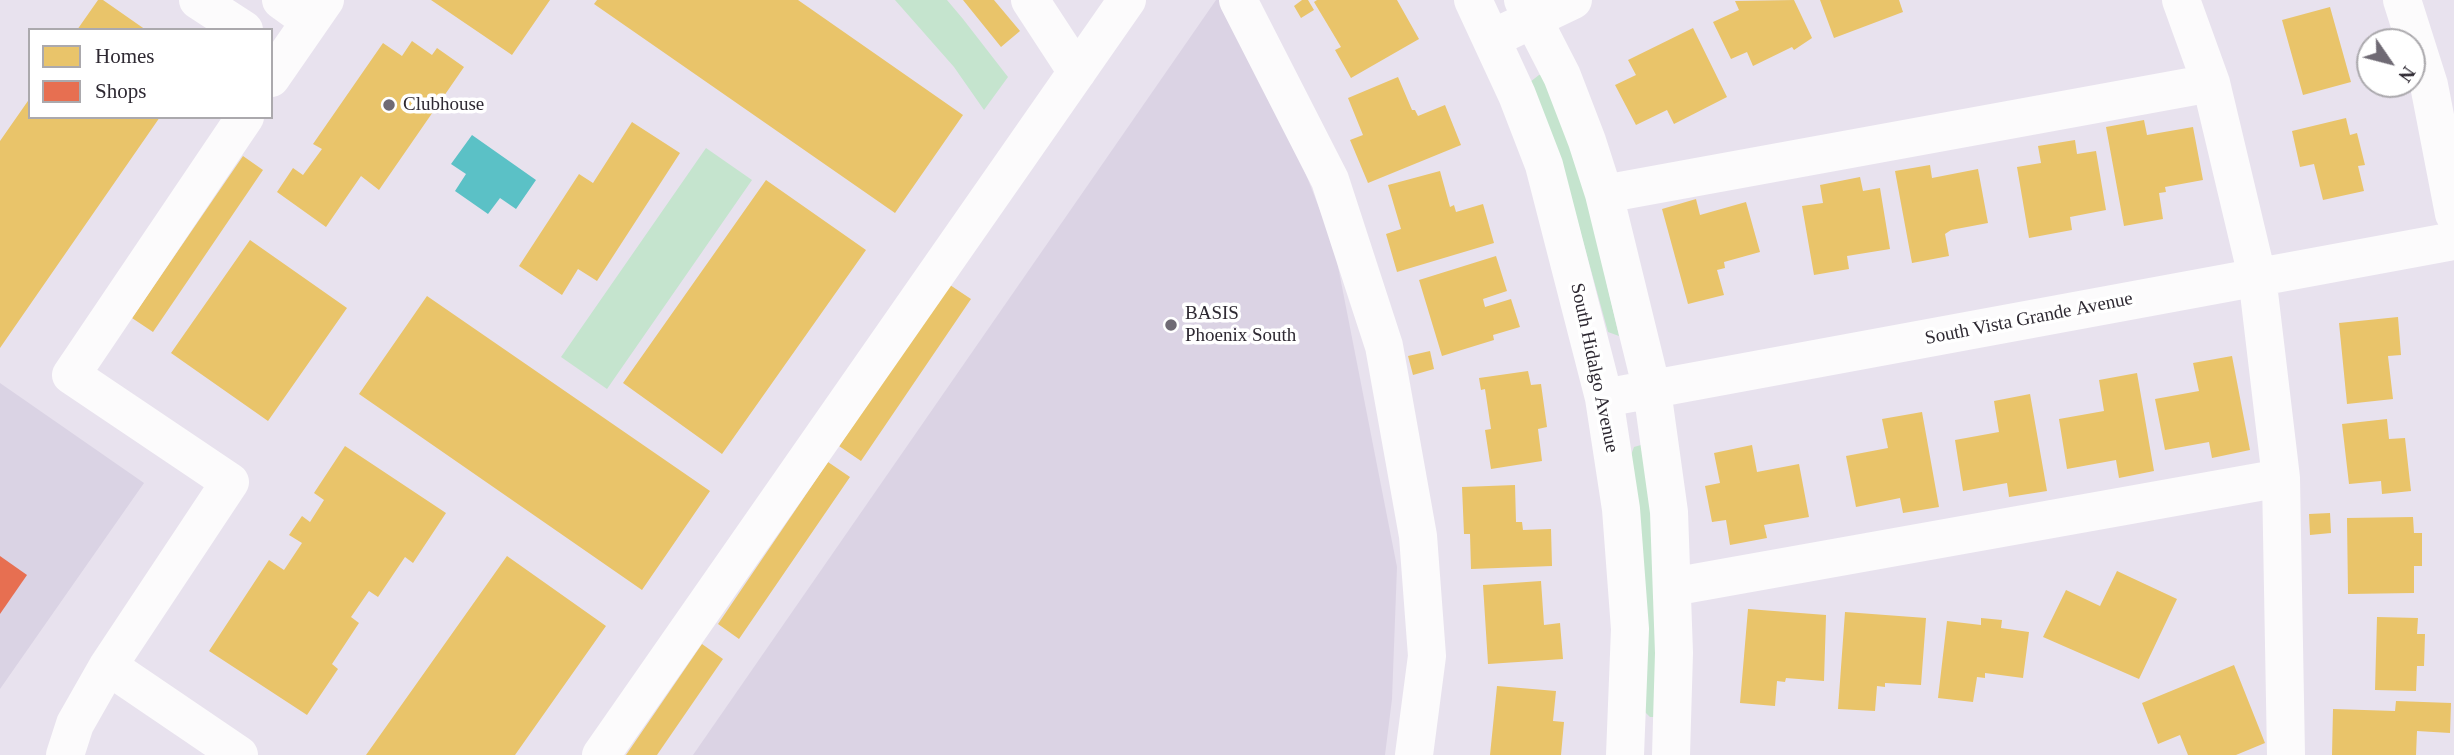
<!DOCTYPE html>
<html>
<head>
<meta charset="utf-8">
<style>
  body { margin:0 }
  #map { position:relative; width:2454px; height:755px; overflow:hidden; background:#e8e2ee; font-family:Georgia,serif }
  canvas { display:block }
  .legend { position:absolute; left:28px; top:28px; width:245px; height:91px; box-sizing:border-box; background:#fff; border:2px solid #aba9ad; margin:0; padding:9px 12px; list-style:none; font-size:21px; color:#2e2932 }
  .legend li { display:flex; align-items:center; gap:14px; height:35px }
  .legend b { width:35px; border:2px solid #aba9ad }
  .north { position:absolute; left:2356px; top:28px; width:70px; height:70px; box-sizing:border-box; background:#fff; border:2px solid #aba9ad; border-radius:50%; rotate:125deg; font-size:19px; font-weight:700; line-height:28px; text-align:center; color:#2e2932 }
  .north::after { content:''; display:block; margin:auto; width:24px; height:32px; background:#6f6a74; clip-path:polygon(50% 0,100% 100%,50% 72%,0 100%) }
</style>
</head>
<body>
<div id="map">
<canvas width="2454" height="755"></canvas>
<ul class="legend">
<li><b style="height:19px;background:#e9c46a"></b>Homes</li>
<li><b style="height:19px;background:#e76f51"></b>Shops</li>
</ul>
<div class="north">N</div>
</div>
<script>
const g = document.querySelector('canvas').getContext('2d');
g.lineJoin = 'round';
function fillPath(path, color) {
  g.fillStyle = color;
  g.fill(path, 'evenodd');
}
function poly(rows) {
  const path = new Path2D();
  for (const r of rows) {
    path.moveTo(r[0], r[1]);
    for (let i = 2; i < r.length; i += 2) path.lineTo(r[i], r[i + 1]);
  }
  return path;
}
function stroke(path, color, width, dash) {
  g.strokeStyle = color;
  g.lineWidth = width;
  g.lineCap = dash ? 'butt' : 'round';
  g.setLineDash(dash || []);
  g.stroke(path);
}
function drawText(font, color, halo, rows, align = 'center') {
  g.font = font + ' Georgia,serif';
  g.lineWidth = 7;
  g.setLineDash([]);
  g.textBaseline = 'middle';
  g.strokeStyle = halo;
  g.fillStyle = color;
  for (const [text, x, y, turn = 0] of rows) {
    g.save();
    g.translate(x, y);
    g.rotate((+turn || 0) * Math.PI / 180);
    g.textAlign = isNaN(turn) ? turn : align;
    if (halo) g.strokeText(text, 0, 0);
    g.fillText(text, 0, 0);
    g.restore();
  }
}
const commercial = poly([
  [0,383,144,483,0,689]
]);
const education = poly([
  [1216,0,1222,0,1282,113,1334,246,1397,567,1392,699,1385,755,693,755]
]);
const green = poly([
  [895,0,947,0,963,19,1008,77,984,110,954,67],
  [1539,75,1543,75,1576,151,1619,336,1608,332,1572,201,1530,82],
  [706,148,752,180,607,389,561,357],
  [1641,445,1664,594,1654,717,1650,717,1643,710,1631,455,1634,447]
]);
const water = poly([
  [472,135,536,180,516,209,500,198,488,214,455,191,466,174,451,164]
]);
const homes = poly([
  [98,0,103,0,146,30,77,30],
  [431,0,550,0,512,55],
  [597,0,798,0,963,115,895,213,594,4],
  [963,0,994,0,1020,31,1001,47],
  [1302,0,1308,0,1314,10,1301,18,1294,6],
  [1317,0,1397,0,1419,39,1351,78,1335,50,1341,47,1314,2],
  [1794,0,1812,38,1794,50,1792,47,1753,66,1747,52,1731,59,1713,22,1739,10,1735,1],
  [1820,0,1899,0,1903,12,1834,38],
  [2330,7,2351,82,2303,95,2282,20],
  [1693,28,1727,97,1674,124,1667,110,1636,125,1615,85,1636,75,1628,60],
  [412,41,432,55,437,48,464,67,379,190,361,176,326,227,277,192,293,168,303,175,322,149,313,144,383,43,402,56],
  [1398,77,1412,110,1415,110,1418,116,1445,105,1461,145,1368,183,1350,140,1363,135,1348,98],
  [30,98,30,117,160,117,0,348,0,141],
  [2346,118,2350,135,2357,133,2365,165,2358,166,2364,191,2323,200,2314,164,2300,167,2292,131],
  [2144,120,2147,135,2193,127,2203,180,2165,187,2166,192,2159,193,2163,219,2124,226,2106,127],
  [632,122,680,153,597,281,578,269,562,295,519,266,579,174,593,183],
  [2075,140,2077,154,2096,151,2106,210,2070,217,2072,230,2029,238,2017,167,2041,163,2038,146],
  [243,156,263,170,153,332,132,318],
  [1930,165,1932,178,1978,169,1988,223,1951,230,1945,234,1949,256,1912,263,1895,171],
  [1440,171,1450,207,1454,205,1456,212,1483,204,1494,243,1397,272,1386,234,1401,229,1388,185],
  [1860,177,1863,191,1880,188,1890,249,1847,256,1849,269,1814,275,1802,206,1823,203,1820,185],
  [766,180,866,250,722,454,623,383],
  [1696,199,1700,215,1746,202,1760,252,1724,262,1725,268,1717,270,1724,295,1688,304,1662,209],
  [250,240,347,308,268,421,171,353],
  [1496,256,1507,291,1483,299,1485,307,1511,299,1520,327,1493,335,1494,340,1442,356,1419,280],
  [950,285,971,299,861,461,839,446],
  [427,296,710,491,642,590,359,394],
  [2398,317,2401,355,2388,356,2393,399,2347,404,2339,323],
  [1430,351,1434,369,1413,375,1408,356],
  [2232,356,2250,450,2212,458,2209,442,2165,450,2155,399,2199,391,2193,363],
  [1528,371,1531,385,1541,384,1547,427,1538,429,1542,461,1491,469,1485,430,1491,429,1485,389,1481,390,1479,378],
  [2137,373,2154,471,2119,478,2116,460,2067,469,2059,419,2104,411,2099,380],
  [2030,394,2047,491,2009,497,2007,483,1963,491,1955,440,1999,432,1994,401],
  [1922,412,1939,507,1903,513,1900,498,1856,507,1846,456,1888,448,1882,419],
  [2387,419,2389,439,2405,438,2411,491,2382,494,2381,481,2349,484,2342,424],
  [1752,445,1757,472,1799,464,1809,517,1764,525,1767,538,1730,545,1726,520,1712,522,1705,486,1720,483,1714,453],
  [345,446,446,513,413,563,405,557,378,597,369,591,351,617,359,623,332,664,338,669,307,715,209,651,269,560,284,570,302,543,289,535,302,516,310,522,324,500,314,493],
  [828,462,850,477,739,639,718,624],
  [1515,485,1516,522,1522,522,1523,530,1551,529,1552,566,1471,569,1470,534,1464,534,1462,487],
  [2330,513,2331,533,2310,535,2309,514],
  [2413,517,2414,533,2422,533,2422,566,2414,566,2414,593,2348,594,2347,518],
  [507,556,606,626,515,755,366,755],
  [2117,571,2177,599,2139,679,2043,637,2066,590,2100,606],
  [1541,581,1544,625,1560,623,1563,659,1488,664,1483,585],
  [1748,609,1826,615,1824,681,1786,678,1785,682,1777,681,1775,706,1740,703],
  [1845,612,1926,618,1921,685,1885,683,1885,687,1877,686,1875,711,1838,709],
  [2377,617,2418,618,2417,634,2425,634,2424,666,2417,666,2416,691,2375,690],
  [1981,618,2002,620,2001,628,2029,632,2023,678,1985,673,1985,678,1977,677,1973,702,1938,698,1947,621,1981,625],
  [702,644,723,659,657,755,626,755],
  [2234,665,2265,743,2236,755,2188,755,2180,735,2158,744,2142,703],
  [1497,686,1556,691,1553,721,1564,722,1561,755,1490,755],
  [2396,701,2451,703,2450,733,2417,731,2416,755,2332,755,2333,709,2395,711]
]);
const shops = poly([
  [0,556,27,575,0,614]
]);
const minor = poly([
  [198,0,244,30],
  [281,0,310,21],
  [1030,0,1077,72],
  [1238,0,1330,180,1384,346,1418,536,1427,656,1414,755],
  [1473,0,1517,95,1544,165,1604,398,1621,509,1630,629,1625,755],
  [1523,0,1562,76,1587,141,1604,194,1652,390,1669,512,1674,653,1671,755],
  [2181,0,2211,83,2257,276,2281,478,2286,755],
  [2402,0,2429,85,2454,214],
  [1508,31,1573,0],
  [271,78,325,0],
  [1604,194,2211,83],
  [1604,398,2454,241],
  [1672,587,2281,478],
  [108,666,239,755],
  [65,755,75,724,108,666,230,482,71,375,245,117],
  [601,755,1127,0]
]);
const markers = [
  [389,105,7,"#6f6a74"],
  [1171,325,7,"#6f6a74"]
];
const poiNames = [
  ["Clubhouse",403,105],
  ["BASIS",1185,314],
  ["Phoenix South",1185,336]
];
const streetNames = [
  ["South Vista Grande Avenue",2029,319,-11],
  ["South Hidalgo Avenue",1594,368,78]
];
fillPath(commercial, '#dad3e4');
fillPath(education, '#dbd3e4');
fillPath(green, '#c5e4ce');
fillPath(water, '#5bc1c6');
fillPath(homes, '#e9c46a');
fillPath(shops, '#e76f51');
stroke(minor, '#fcfbfc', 38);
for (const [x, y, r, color] of markers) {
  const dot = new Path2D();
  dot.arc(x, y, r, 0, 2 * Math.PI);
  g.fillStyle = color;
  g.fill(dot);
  stroke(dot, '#fff', 2.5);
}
drawText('19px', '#2e2932', '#fff', poiNames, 'left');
drawText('19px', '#2e2932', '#fff', streetNames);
</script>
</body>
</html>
